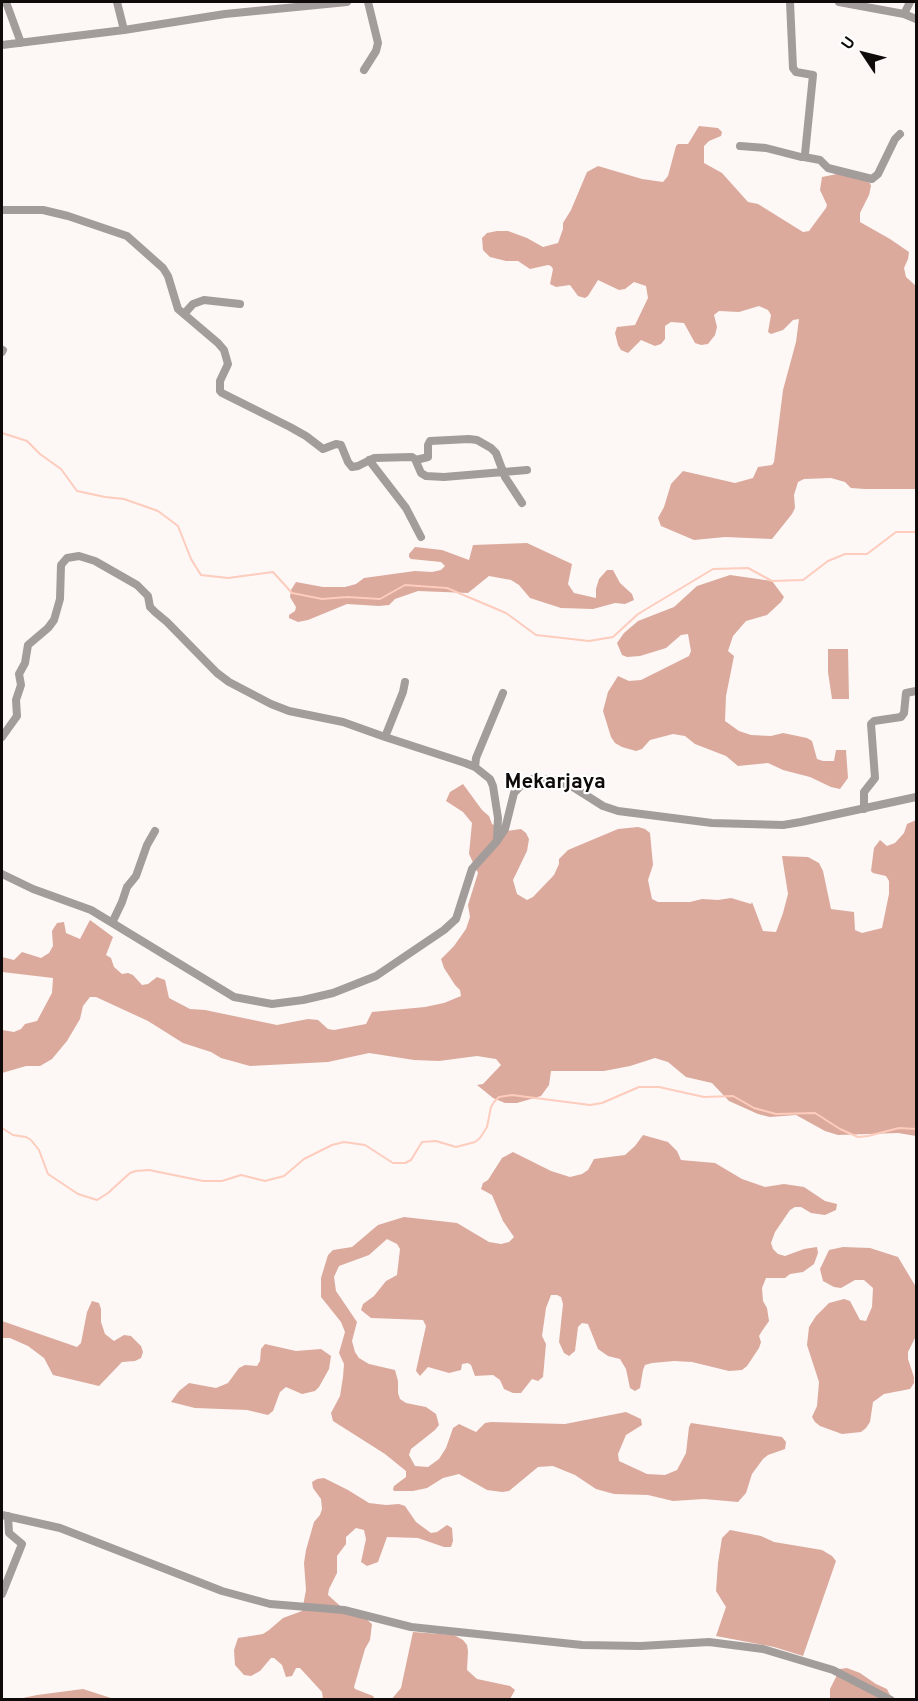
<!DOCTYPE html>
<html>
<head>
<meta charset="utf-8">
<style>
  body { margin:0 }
  #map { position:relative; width:918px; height:1701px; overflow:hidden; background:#fdf7f6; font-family:Overpass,sans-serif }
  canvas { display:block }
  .frame { position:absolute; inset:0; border:3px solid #0f0b0a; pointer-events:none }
  .north { position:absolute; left:834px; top:24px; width:60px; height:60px; -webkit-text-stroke:4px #fff; paint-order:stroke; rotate:305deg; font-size:16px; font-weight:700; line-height:24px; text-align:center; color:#0f0b0a }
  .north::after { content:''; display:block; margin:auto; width:21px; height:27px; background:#0f0b0a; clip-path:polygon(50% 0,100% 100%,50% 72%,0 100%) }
</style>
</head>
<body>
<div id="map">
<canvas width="918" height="1701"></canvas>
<div class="frame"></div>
<div class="north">U</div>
</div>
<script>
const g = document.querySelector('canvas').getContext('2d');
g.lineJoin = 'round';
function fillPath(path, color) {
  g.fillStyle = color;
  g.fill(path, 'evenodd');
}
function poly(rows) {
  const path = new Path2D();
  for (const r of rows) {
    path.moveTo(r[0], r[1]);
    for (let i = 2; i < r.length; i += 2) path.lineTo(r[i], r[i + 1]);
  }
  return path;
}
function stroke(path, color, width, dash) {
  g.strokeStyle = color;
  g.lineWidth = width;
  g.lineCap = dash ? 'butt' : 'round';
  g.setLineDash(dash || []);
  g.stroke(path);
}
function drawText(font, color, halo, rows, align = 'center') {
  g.font = font + ' Overpass,sans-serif';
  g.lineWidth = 4.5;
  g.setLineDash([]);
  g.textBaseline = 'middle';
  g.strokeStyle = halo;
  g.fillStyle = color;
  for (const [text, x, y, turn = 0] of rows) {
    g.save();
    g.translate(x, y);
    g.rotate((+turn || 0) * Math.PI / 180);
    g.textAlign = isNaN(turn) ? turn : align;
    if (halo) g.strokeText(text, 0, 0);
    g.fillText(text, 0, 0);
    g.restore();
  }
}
const forest = poly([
  [699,126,718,128,722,132,721,136,709,141,704,146,704,163,722,173,748,202,758,204,803,232,809,231,826,208,827,205,820,190,822,177,837,174,860,178,870,183,871,186,869,195,860,213,860,222,890,239,909,252,908,259,904,268,906,277,916,286,916,489,865,489,851,488,845,482,831,478,804,479,798,482,794,495,795,508,792,514,772,539,725,537,694,540,661,526,658,518,664,507,671,484,683,471,735,483,753,478,758,467,772,465,774,462,783,390,796,342,799,319,793,320,783,330,771,334,768,332,771,315,768,310,759,306,739,312,719,311,714,315,717,327,715,335,708,344,701,345,695,343,684,323,671,322,665,326,665,339,661,344,655,346,641,340,628,353,621,350,618,345,615,333,617,327,635,325,648,298,646,286,634,282,625,289,619,290,598,280,588,296,585,298,578,296,570,285,556,287,550,284,553,269,551,266,548,265,530,269,518,261,506,261,490,257,483,250,482,238,487,233,497,231,508,231,527,238,543,247,558,243,563,229,563,223,571,210,587,172,598,166,642,179,663,182,668,176,676,146,678,144,688,144],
  [527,543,572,564,568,584,574,593,596,598,596,589,599,579,607,570,613,570,620,583,632,594,634,600,625,604,615,603,593,609,561,608,530,598,519,585,511,580,489,576,468,593,418,591,395,599,389,605,379,606,347,604,308,620,298,622,289,618,289,615,295,611,296,607,290,597,291,590,296,582,323,587,345,587,356,584,364,578,415,571,432,572,441,570,445,566,441,562,411,559,409,557,409,554,415,547,442,550,469,560,473,545],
  [730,575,772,581,784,597,781,602,767,615,746,621,733,636,728,651,734,656,726,696,725,721,739,731,751,735,771,736,783,733,807,738,812,741,817,759,823,761,834,761,836,750,846,750,848,778,840,789,831,787,810,777,783,770,768,763,738,766,726,756,695,744,685,736,673,734,650,740,642,749,636,751,622,747,615,743,611,737,603,711,608,692,618,676,629,681,641,680,689,656,691,651,688,634,681,635,666,648,640,656,627,657,622,655,617,643,624,633,638,621,674,607,697,586],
  [848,649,849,699,832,699,828,672,828,649],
  [463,784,482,810,489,816,492,824,507,831,521,829,526,833,529,839,527,851,513,880,517,894,527,900,533,897,554,875,559,864,559,859,568,850,618,829,638,827,645,829,650,833,653,865,648,880,652,899,658,902,690,902,702,899,718,900,731,898,751,904,752,902,763,931,776,932,783,913,788,894,782,856,808,857,819,863,823,871,831,909,854,912,855,930,862,933,882,928,889,894,889,881,886,876,873,873,871,871,874,848,880,840,887,846,895,843,904,833,907,824,916,820,916,1136,898,1133,838,1135,825,1131,796,1115,770,1117,758,1114,729,1101,712,1083,686,1077,668,1062,655,1058,630,1066,604,1071,551,1071,549,1085,541,1096,517,1103,505,1103,493,1098,477,1085,483,1084,501,1065,496,1059,477,1056,439,1061,414,1060,369,1053,328,1062,250,1066,221,1058,211,1052,183,1043,148,1021,96,997,90,997,83,1006,80,1019,67,1041,52,1059,40,1066,26,1066,2,1073,2,1030,14,1032,21,1029,25,1024,37,1021,52,993,53,978,2,972,2,957,14,960,22,952,41,958,49,953,53,946,52,931,57,923,64,922,66,933,80,939,90,920,113,937,106,955,111,958,114,967,122,974,128,973,133,975,142,985,148,984,157,977,165,980,169,998,190,1009,205,1010,277,1025,308,1019,318,1020,328,1029,334,1030,366,1024,372,1012,425,1007,444,1003,461,996,460,990,455,985,444,968,441,959,454,946,466,929,470,917,468,905,478,873,469,854,472,823,463,812,446,801,450,792],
  [643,1135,668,1142,677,1151,681,1160,715,1163,742,1179,765,1187,784,1184,804,1187,825,1201,837,1204,836,1210,825,1215,811,1213,801,1207,795,1207,790,1210,775,1232,771,1243,773,1249,778,1254,785,1256,804,1249,817,1247,818,1253,814,1264,803,1272,790,1274,785,1278,766,1278,762,1288,763,1301,767,1308,769,1321,762,1331,759,1336,761,1342,759,1348,747,1366,742,1370,729,1371,692,1362,674,1361,652,1363,645,1365,643,1370,640,1388,635,1391,630,1388,626,1369,620,1359,608,1356,598,1349,588,1324,582,1323,578,1327,575,1351,569,1356,564,1353,559,1342,563,1304,561,1297,557,1295,551,1295,546,1308,542,1336,546,1344,543,1377,538,1381,532,1379,521,1393,513,1393,504,1389,500,1380,493,1375,475,1376,471,1365,468,1363,462,1364,461,1370,449,1373,428,1367,420,1376,416,1371,426,1326,423,1320,371,1318,361,1310,363,1304,374,1296,386,1281,397,1275,400,1249,397,1244,387,1239,369,1255,339,1266,334,1277,336,1291,357,1322,352,1341,355,1352,359,1358,369,1364,395,1370,398,1381,398,1393,400,1399,406,1403,426,1407,436,1414,439,1425,435,1430,411,1449,409,1455,415,1466,428,1467,439,1459,446,1448,453,1428,459,1424,476,1432,485,1423,491,1422,565,1424,626,1412,641,1419,642,1425,626,1435,618,1454,619,1461,647,1474,665,1475,677,1470,686,1453,689,1427,691,1423,782,1437,786,1442,785,1449,768,1455,763,1459,752,1474,746,1493,738,1502,704,1499,673,1501,648,1495,614,1494,596,1489,575,1475,553,1466,538,1467,509,1491,502,1492,487,1490,459,1474,443,1478,427,1488,413,1491,394,1491,393,1489,394,1486,406,1477,406,1471,385,1454,333,1421,331,1413,340,1396,343,1377,344,1364,339,1353,345,1332,341,1322,321,1297,321,1278,328,1255,333,1250,352,1247,378,1225,404,1217,457,1223,489,1242,501,1244,509,1242,514,1237,503,1221,492,1195,481,1189,483,1183,488,1180,502,1158,513,1152,551,1171,570,1177,582,1174,588,1170,594,1159,625,1155,635,1146],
  [843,1247,870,1248,898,1257,916,1287,916,1336,908,1352,908,1359,914,1377,914,1383,910,1389,884,1394,873,1402,870,1422,866,1428,861,1432,842,1434,820,1426,815,1422,812,1417,817,1406,819,1382,807,1345,809,1327,816,1316,829,1303,844,1299,850,1301,860,1320,866,1321,872,1307,873,1288,864,1280,855,1280,841,1288,834,1287,823,1281,820,1269,829,1250],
  [92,1301,99,1303,101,1309,101,1322,105,1334,114,1341,124,1335,131,1336,141,1346,143,1352,141,1358,135,1361,122,1362,99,1386,53,1375,44,1358,28,1346,10,1338,2,1338,2,1321,77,1347,81,1343,87,1312],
  [265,1344,296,1351,321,1349,331,1356,329,1369,319,1387,315,1391,302,1394,286,1387,280,1392,273,1411,268,1415,247,1410,195,1408,171,1402,179,1391,189,1383,216,1388,228,1383,239,1368,245,1365,257,1366,260,1361,261,1349],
  [324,1478,348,1490,369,1503,386,1505,399,1504,405,1506,416,1522,431,1533,437,1532,447,1525,452,1528,453,1541,451,1547,444,1547,418,1538,387,1537,378,1562,367,1566,361,1562,366,1539,364,1530,356,1528,346,1537,346,1544,337,1556,337,1573,329,1589,328,1595,348,1613,365,1618,372,1624,370,1640,365,1649,354,1687,355,1689,373,1696,375,1699,323,1699,322,1692,300,1668,296,1668,292,1676,286,1677,282,1665,274,1658,271,1658,260,1671,251,1676,244,1675,235,1665,234,1650,238,1638,263,1634,269,1630,283,1618,302,1611,306,1590,304,1563,306,1550,314,1522,320,1515,322,1509,321,1499,313,1488,312,1482,317,1479],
  [730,1530,761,1536,774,1542,822,1550,832,1556,836,1561,803,1656,774,1647,716,1636,726,1607,716,1591,718,1563,722,1538],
  [413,1632,454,1635,463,1640,467,1645,468,1651,467,1670,477,1679,510,1686,515,1690,510,1699,391,1700,401,1688],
  [847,1668,860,1673,876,1684,887,1689,892,1699,830,1700,830,1689,840,1669],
  [83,1689,114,1699,18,1699,37,1695]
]);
const stream = poly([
  [2,433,27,441,40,454,61,469,77,491,105,497,124,499,158,511,178,526,191,559,201,575,228,578,273,572,292,593,322,599,347,597,380,599,405,585,447,588,506,613,536,635,589,641,613,637,638,614,713,569,748,568,772,581,803,580,828,561,845,554,867,554,896,532,916,532],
  [2,1128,13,1135,26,1137,31,1140,39,1150,48,1174,78,1194,97,1200,108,1193,130,1173,136,1171,149,1170,203,1181,222,1181,241,1175,265,1181,284,1176,304,1159,332,1145,344,1142,365,1145,393,1163,405,1163,411,1160,422,1142,436,1141,456,1147,475,1142,480,1138,487,1127,491,1107,494,1102,499,1097,512,1095,590,1105,602,1103,639,1087,659,1087,704,1097,733,1096,754,1108,776,1114,815,1113,840,1129,858,1137,868,1136,899,1128,916,1129]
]);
const street = poly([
  [6,2,21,43],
  [117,2,124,30],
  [839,2,904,14,916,19],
  [904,14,910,2],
  [2,45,124,30,225,14,347,2],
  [364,70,376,51,378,43,368,2],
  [740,146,766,148,801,157,804,157,805,154,813,75,796,72,793,68,790,2],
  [804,157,820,160,828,168,872,179,878,174,895,139,900,134],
  [2,210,43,210,68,216,127,236,163,268,168,276,178,309,218,343,224,350,228,364,220,381,220,391,222,393,290,427,306,436,323,449,336,444,341,445,348,462,352,467,358,466,374,458,412,457,415,459,421,473,426,476,444,477,527,470],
  [184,314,193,304,204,300,240,304],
  [2,352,3,350],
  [369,460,406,508,421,537],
  [416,460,428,457,428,445,430,441,469,439,477,440,491,448,496,453,505,477,522,503],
  [405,682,403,692,385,737,465,763,475,767,490,779,493,786,498,818,497,840],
  [2,737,17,716,16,700,21,685,19,674,25,663,28,645,48,628,54,620,60,599,61,565,67,558,79,556,95,561,137,585,148,596,150,607,155,612,167,622,217,673,229,682,271,704,289,711,343,722,385,737],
  [475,767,476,758,503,693],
  [864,809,864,792,875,778,871,724,874,721,901,717,904,713,906,693,916,691],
  [2,874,33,889,91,910,234,997,272,1004,303,1000,333,993,376,976,444,930,456,919,472,869,497,841,505,829,514,793,523,783,531,779,554,780,573,787,603,806,618,811,712,823,783,825,801,822,916,797],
  [112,923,122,902,127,887,136,876,147,845,155,831],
  [2,1515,60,1528,222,1591,270,1604,344,1610,411,1627,582,1645,641,1646,709,1642,763,1649,833,1670,891,1700],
  [2,1594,22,1544,9,1533,8,1516]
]);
const quarterNames = [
  ["Mekarjaya",555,784]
];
fillPath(forest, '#dbaa9c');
stroke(stream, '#feccbd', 2);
stroke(street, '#a29c9a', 8);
drawText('bold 21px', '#0f0b0a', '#fff', quarterNames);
</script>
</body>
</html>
